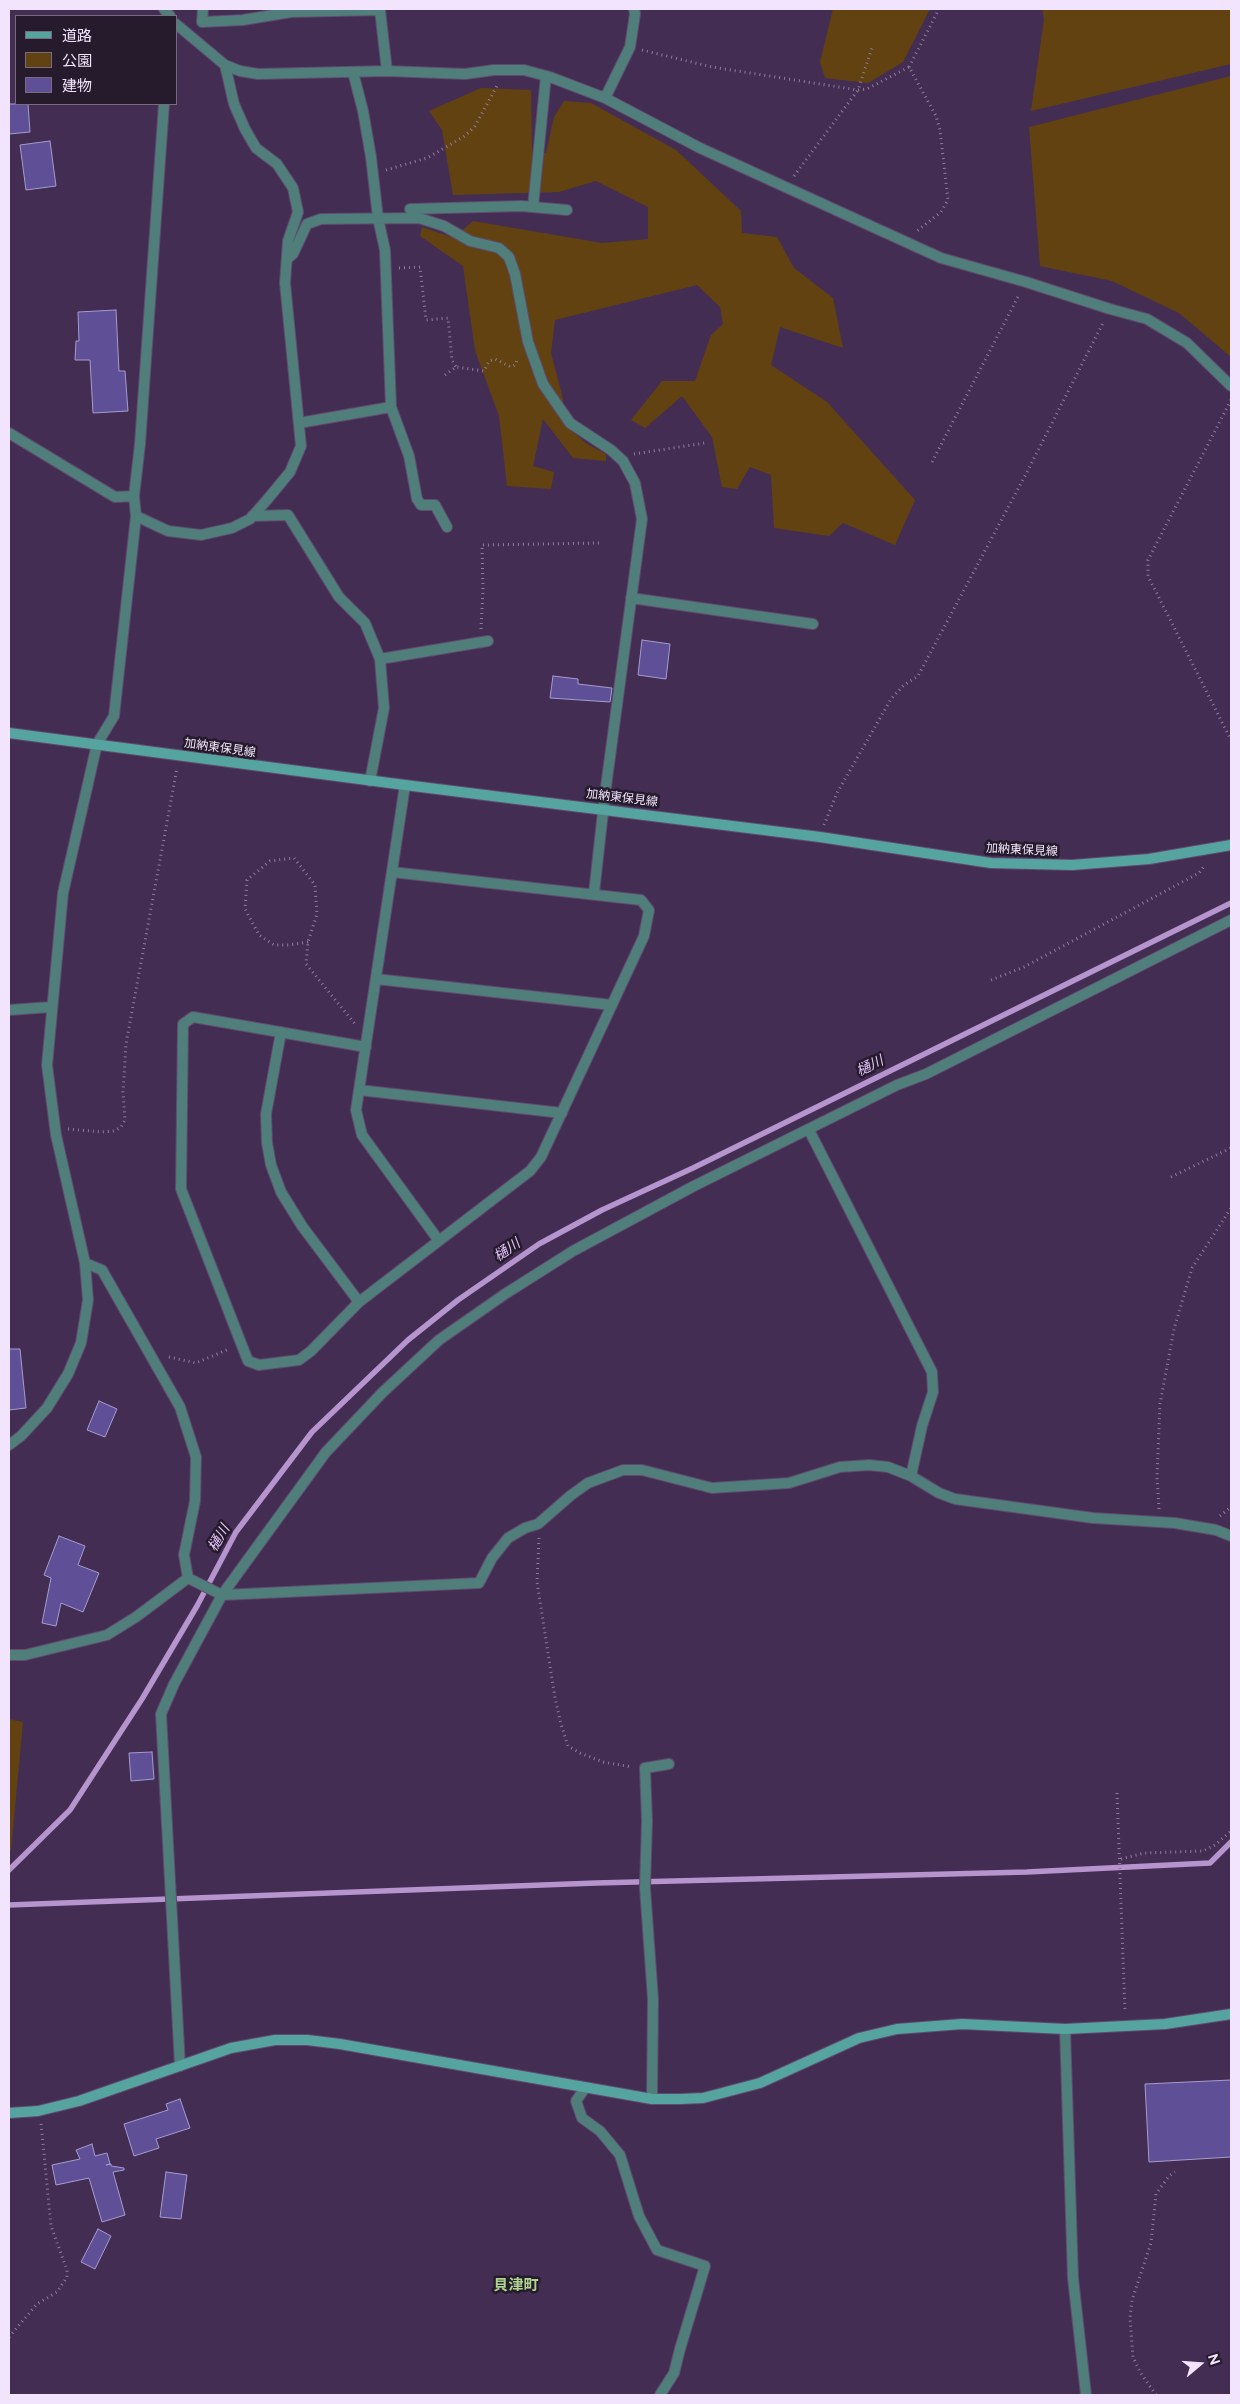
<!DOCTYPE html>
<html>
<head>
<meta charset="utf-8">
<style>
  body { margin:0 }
  #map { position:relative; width:1240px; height:2404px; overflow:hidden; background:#442d53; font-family:Raleway,"Noto Sans JP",sans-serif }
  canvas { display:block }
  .frame { position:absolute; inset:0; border:10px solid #f2e4fc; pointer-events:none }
  .legend { position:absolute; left:15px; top:15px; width:162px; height:90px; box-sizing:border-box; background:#251b2c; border:1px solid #776b7f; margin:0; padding:6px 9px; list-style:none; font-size:15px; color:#f2e4fc }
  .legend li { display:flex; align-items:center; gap:10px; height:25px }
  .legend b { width:25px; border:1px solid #776b7f }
  .north { position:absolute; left:1175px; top:2339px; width:50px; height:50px; -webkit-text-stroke:4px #251b2c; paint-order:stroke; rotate:72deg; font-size:14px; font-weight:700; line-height:20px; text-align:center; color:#f2e4fc }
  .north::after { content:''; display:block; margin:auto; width:18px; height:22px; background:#f2e4fc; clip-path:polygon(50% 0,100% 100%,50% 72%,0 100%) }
</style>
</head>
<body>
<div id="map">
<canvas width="1240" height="2404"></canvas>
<div class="frame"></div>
<ul class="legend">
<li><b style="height:6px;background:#55a4a0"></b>道路</li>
<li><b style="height:14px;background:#634211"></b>公園</li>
<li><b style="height:14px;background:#5e4f97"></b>建物</li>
</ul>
<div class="north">N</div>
</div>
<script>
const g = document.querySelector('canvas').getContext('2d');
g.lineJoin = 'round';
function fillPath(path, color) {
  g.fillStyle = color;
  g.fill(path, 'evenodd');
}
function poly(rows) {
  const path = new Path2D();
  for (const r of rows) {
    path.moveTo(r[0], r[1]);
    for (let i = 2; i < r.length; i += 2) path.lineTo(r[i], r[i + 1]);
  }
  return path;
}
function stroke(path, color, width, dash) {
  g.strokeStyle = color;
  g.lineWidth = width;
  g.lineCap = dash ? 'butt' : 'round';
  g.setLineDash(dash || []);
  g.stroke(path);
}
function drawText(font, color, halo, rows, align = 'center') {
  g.font = font + ' Raleway,"Noto Sans JP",sans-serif';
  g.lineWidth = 5;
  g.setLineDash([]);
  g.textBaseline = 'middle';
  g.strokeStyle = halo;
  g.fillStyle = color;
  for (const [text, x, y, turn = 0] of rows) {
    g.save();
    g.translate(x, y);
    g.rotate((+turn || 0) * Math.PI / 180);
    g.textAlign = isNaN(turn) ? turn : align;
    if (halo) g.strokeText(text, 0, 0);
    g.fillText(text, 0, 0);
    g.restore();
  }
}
const green = poly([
  [833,9,930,9,903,62,868,83,825,78,820,62],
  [1042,9,1231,9,1231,64,1031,111,1044,19],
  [1231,76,1231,357,1179,313,1112,281,1040,266,1029,127],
  [481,88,531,90,532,152,546,153,554,117,564,101,591,103,676,150,741,211,742,233,777,237,794,268,833,298,843,348,780,327,771,365,827,402,915,500,895,545,843,523,829,536,774,528,771,475,750,467,737,489,722,487,712,437,682,396,645,428,631,420,662,381,695,381,711,335,723,324,720,307,697,285,555,320,551,353,563,399,563,423,587,444,606,454,606,461,573,458,543,419,533,466,554,472,551,489,507,486,499,416,475,350,463,266,420,236,422,227,454,238,473,221,602,243,648,239,648,207,596,181,559,192,453,195,442,130,429,111],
  [9,1719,23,1722,11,1850,9,1853]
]);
const stream = poly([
  [9,1870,70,1810,142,1699,197,1606,236,1532,312,1432,408,1340,458,1300,539,1244,602,1210,693,1168,1231,903],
  [9,1905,596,1883,1027,1872,1210,1863,1231,1842]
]);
const building = poly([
  [9,104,28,104,30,132,9,134,9,104],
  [50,141,56,186,26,190,20,145,50,141],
  [116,310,119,371,125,371,128,411,93,413,90,360,75,360,76,341,79,341,78,312,116,310],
  [642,640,670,644,666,679,638,675,642,640],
  [553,676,578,679,578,684,612,688,610,702,550,698,553,676],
  [9,1349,20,1349,26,1408,9,1410,9,1349],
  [99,1401,117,1409,105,1437,87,1430,99,1401],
  [59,1536,85,1546,78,1565,99,1573,83,1612,61,1603,56,1626,42,1623,51,1578,44,1575,59,1536],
  [152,1752,154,1779,131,1781,129,1753,152,1752],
  [1231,2080,1231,2157,1149,2162,1145,2084,1231,2080],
  [180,2099,190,2128,156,2139,159,2148,134,2156,124,2124,168,2110,166,2104,180,2099],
  [92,2144,95,2156,107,2153,110,2164,106,2165,111,2164,111,2166,124,2168,124,2170,113,2172,125,2215,102,2222,89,2178,56,2185,52,2165,80,2159,76,2150,92,2144],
  [166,2172,187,2175,181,2219,160,2217,166,2172],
  [98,2229,111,2236,95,2269,81,2262,98,2229]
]);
const path = poly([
  [642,50,712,67,858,90,867,89,909,67,936,116,940,130,948,200,941,212,917,231],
  [909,67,939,9],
  [386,170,427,158,465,136,475,126,498,84],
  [794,176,858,90,872,48],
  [399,268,420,267,426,320,448,318,452,360,456,367],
  [445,375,456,367,484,371,489,361,495,359,511,367,515,365,518,358],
  [1231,400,1148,560,1148,576,1231,740],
  [634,454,705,443],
  [932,462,1019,295],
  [481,629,483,590,482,545,600,543],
  [824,825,837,793,891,699,904,685,918,676,1026,474,1104,321],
  [308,942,289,945,274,945,259,935,245,909,247,880,270,861,294,858,315,885,317,914,308,942,306,964,355,1024],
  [991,980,1024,967,1199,873,1205,865],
  [68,1129,102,1132,114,1131,121,1127,125,1120,123,1092,126,1044,177,768],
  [1171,1177,1231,1148],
  [169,1357,196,1363,229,1349],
  [1159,1509,1157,1477,1160,1404,1174,1329,1192,1268,1231,1208],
  [1220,1516,1231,1507],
  [539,1538,537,1582,555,1698,561,1724,568,1746,580,1753,603,1762,632,1767],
  [1117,1793,1125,2012],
  [1121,1859,1144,1853,1203,1851,1215,1845,1231,1831],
  [9,2337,37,2304,57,2292,67,2277,67,2270,51,2226,41,2123],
  [1156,2395,1140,2372,1133,2357,1130,2318,1132,2300,1151,2243,1156,2194,1169,2176,1175,2172]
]);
const lane = poly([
  [533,207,546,76],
  [410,209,521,206,567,210],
  [299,423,391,407],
  [1065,2029,1073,2278,1086,2395]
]);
const street = poly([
  [164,9,170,16],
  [203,9,202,22,243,20,291,12,380,10,387,71],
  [176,24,225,65,240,71,258,74,387,71,465,74,494,70,524,70,550,77,605,98,700,148,941,258,1026,282,1110,309,1147,319,1187,343,1231,386],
  [353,72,363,111,371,157,378,218,385,250,391,407,409,456,417,499,421,505,435,505,447,527],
  [605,98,630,47,635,14,634,9],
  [287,259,293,254,307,224,321,219,419,218,444,226,470,241,499,248,509,257,515,274,528,342,543,384,570,423,611,450,623,461,635,483,642,519,605,794,594,893],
  [9,433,115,497,134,496],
  [136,516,168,531,201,535,232,528,250,519,266,501,290,472,301,446,285,283,288,241,298,212,293,188,277,164,256,148,245,129,234,104,225,65],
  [252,516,288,515,339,597,365,623,380,659,384,708,370,781],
  [631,598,813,624],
  [380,659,488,641],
  [405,785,356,1110,362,1135,439,1241],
  [376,979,612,1005],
  [9,1010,51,1007],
  [281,1032,266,1114,267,1143,271,1165,281,1192,302,1226,359,1302],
  [366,1047,193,1017,183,1024,181,1189,248,1361,259,1365,299,1360,311,1351,359,1302,530,1171,541,1157,644,936,649,910,641,900,392,872],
  [359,1090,562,1113],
  [809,1130,932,1372,933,1392,922,1426,911,1476],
  [85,1263,102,1270,180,1407,196,1457,195,1501,184,1555,188,1578],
  [9,1445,21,1436,47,1408,68,1374,81,1343,88,1300,85,1263,56,1135,47,1065,63,893,97,744,114,716,136,516,134,496,140,444,164,104],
  [188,1578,222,1595,479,1583,492,1558,508,1538,525,1528,538,1524,570,1496,588,1483,623,1470,642,1470,712,1488,789,1483,840,1467,869,1465,888,1467,911,1476,939,1493,955,1499,1093,1518,1175,1523,1216,1530,1231,1536],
  [9,1655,25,1655,107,1635,136,1617,188,1578],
  [180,2066,161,1714,174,1684,222,1595,326,1452,383,1392,439,1340,505,1294,573,1251,694,1186,897,1085,926,1074,1231,920],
  [585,2088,576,2101,582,2118,600,2131,620,2155,639,2216,657,2250,705,2266,680,2349,674,2373,660,2395],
  [652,2099,653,1999,645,1888,647,1821,645,1768,669,1764]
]);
const secondary = poly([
  [9,733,405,785,820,837,991,863,1072,865,1149,859,1231,845],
  [9,2113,38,2111,79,2101,231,2048,275,2040,307,2040,340,2044,652,2099,680,2099,703,2098,760,2083,859,2038,897,2029,962,2024,1065,2029,1165,2024,1231,2014]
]);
const streetNames = [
  ["加納東保見線",220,748,8],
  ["加納東保見線",622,798,7],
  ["加納東保見線",1022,850,3]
];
const waterNames = [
  ["樋川",870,1066,-26],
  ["樋川",507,1250,-35],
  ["樋川",219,1538,-59]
];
const quarterNames = [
  ["貝津町",516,2285]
];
fillPath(green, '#634211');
stroke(stream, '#b694cd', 5.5);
fillPath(building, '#5e4f97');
stroke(building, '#a49dce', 1);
stroke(lane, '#604a6e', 12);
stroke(street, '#604a6e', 12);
stroke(secondary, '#604a6e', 12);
stroke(path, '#907d9d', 3, [1, 4]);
stroke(lane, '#4f7e7b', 10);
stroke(street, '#4f7e7b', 10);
stroke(secondary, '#55a4a0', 10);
drawText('12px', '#f2e4fc', '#251b2c', streetNames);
drawText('italic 14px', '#e7c4fe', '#251b2c', waterNames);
drawText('bold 15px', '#afd490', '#251b2c', quarterNames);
</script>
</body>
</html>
